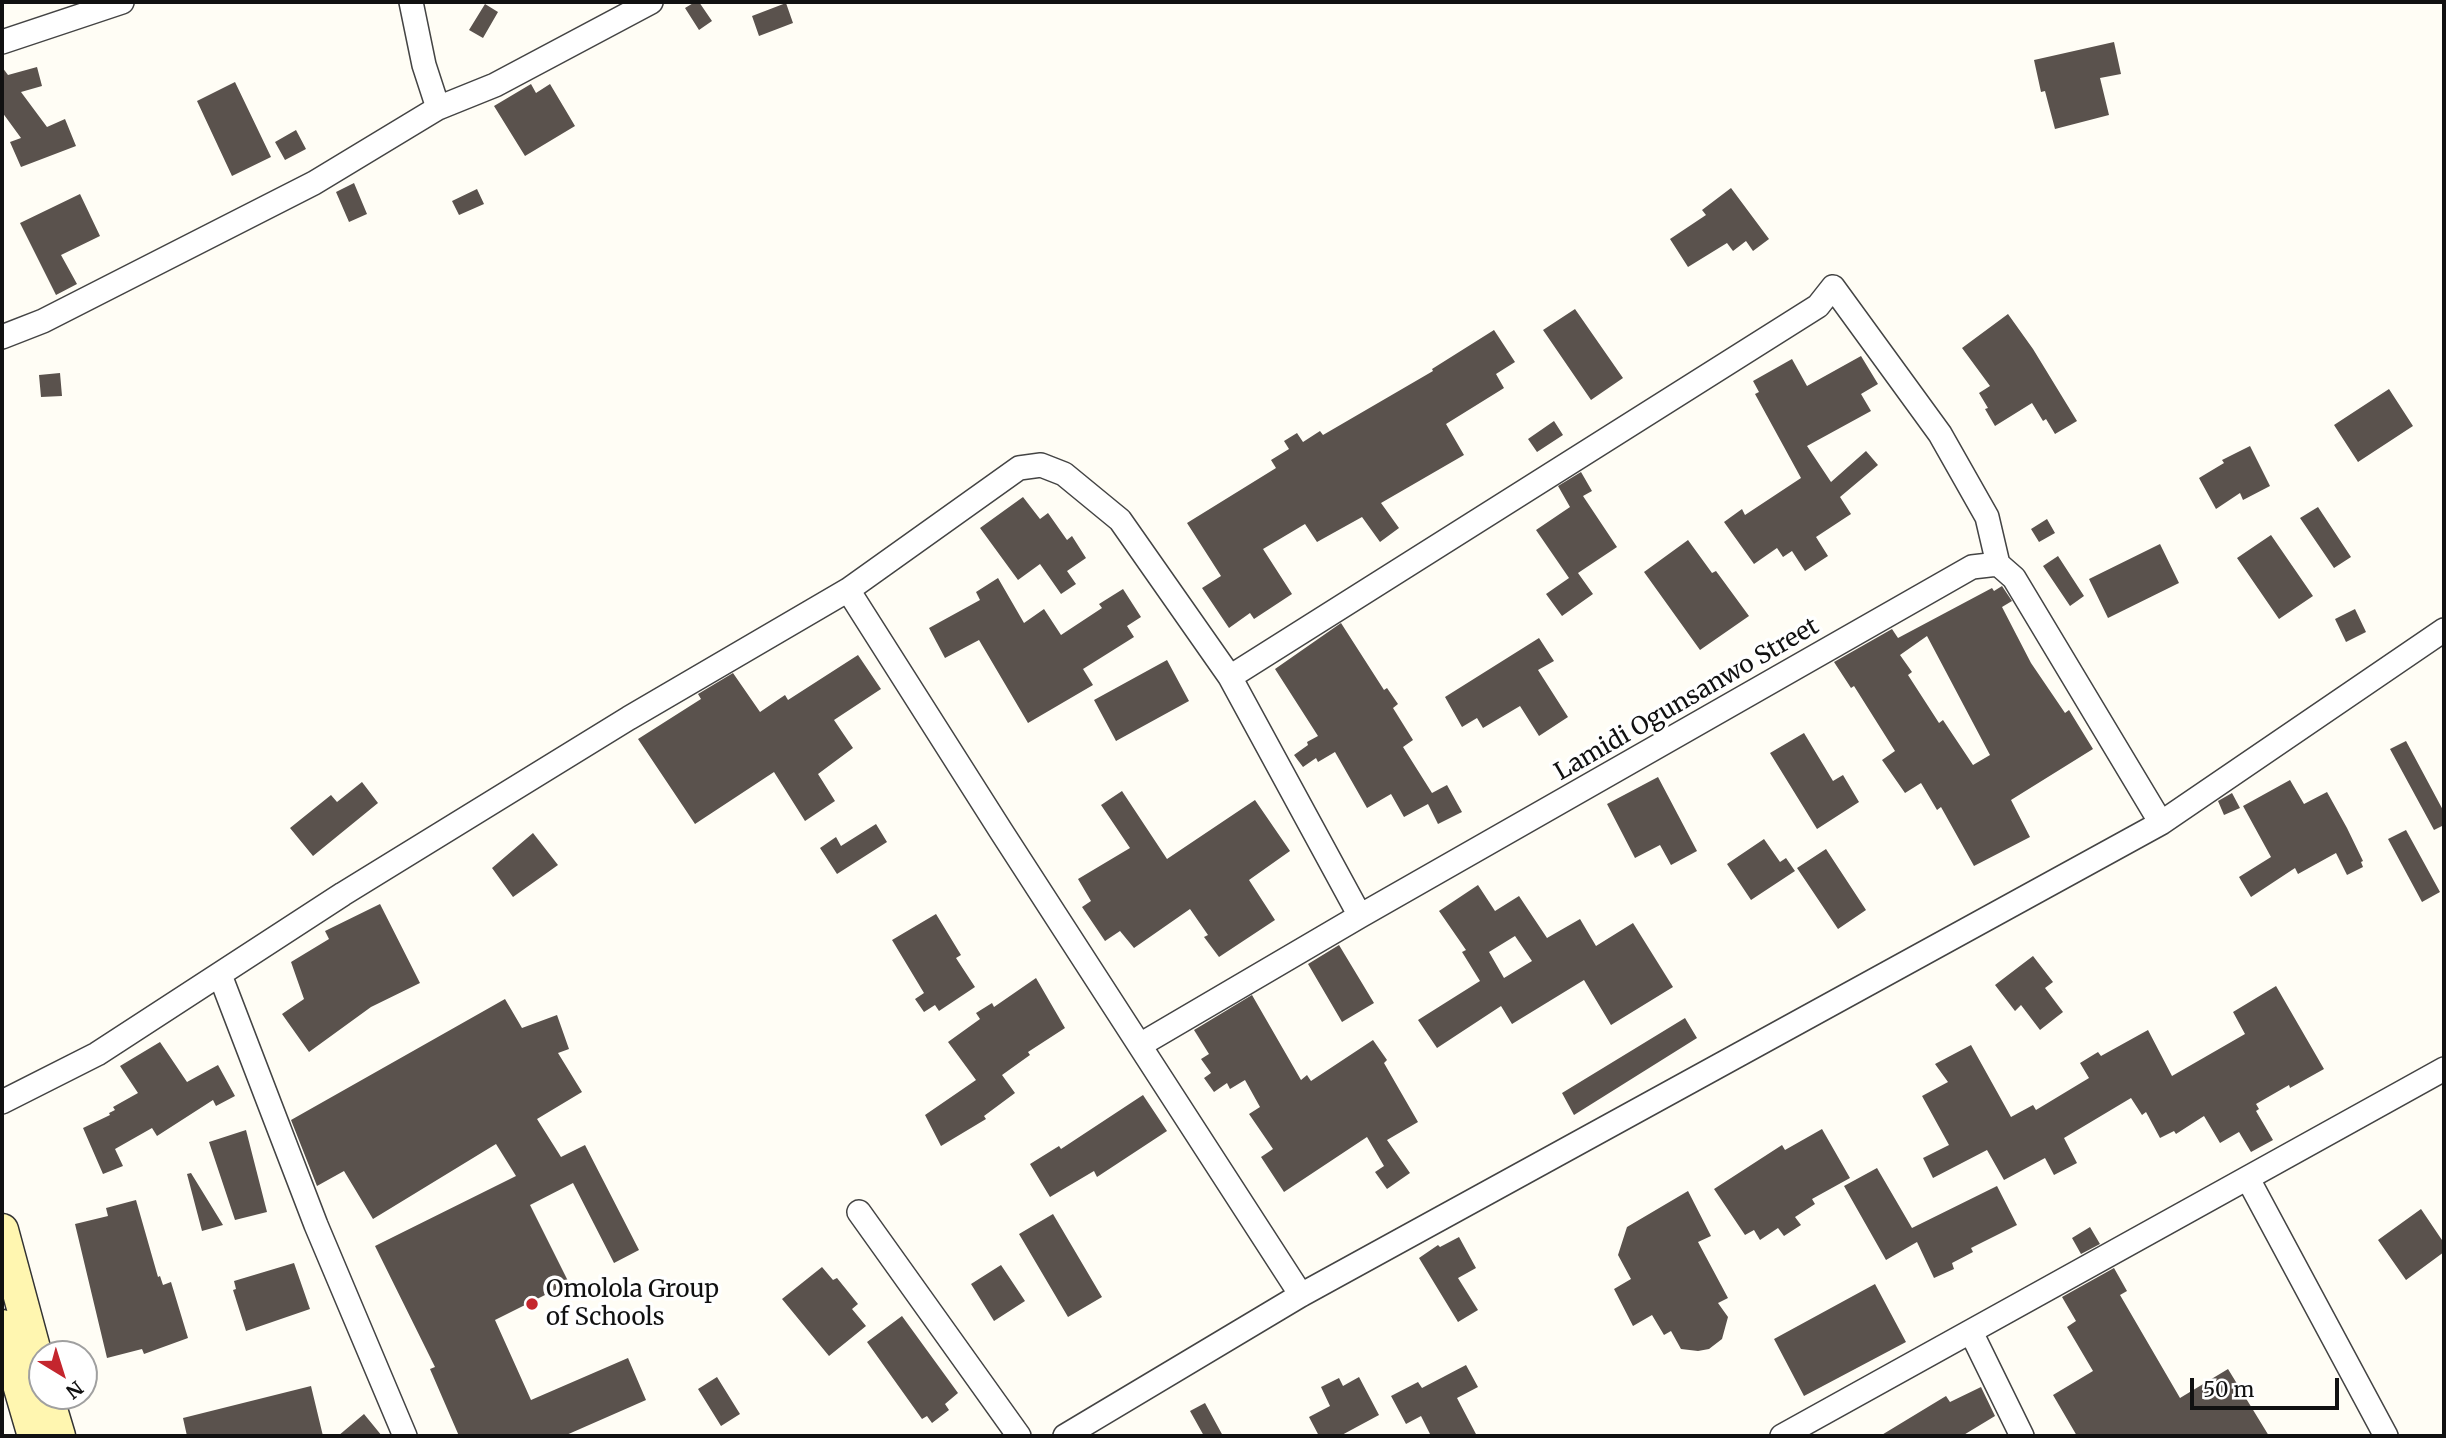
<!DOCTYPE html>
<html>
<head>
<meta charset="utf-8">
<style>
  body { margin:0 }
  #map { position:relative; width:2446px; height:1438px; overflow:hidden; background:#fffdf5; font-family:Merriweather,serif }
  canvas { display:block }
  .frame { position:absolute; inset:0; border:4px solid #111; pointer-events:none }
  .north { position:absolute; left:28px; top:1340px; width:70px; height:70px; box-sizing:border-box; background:#fff; border:2px solid #a0a0a0; border-radius:50%; rotate:142deg; font-size:19px; font-weight:700; line-height:28px; text-align:center; color:#111 }
  .north::after { content:''; display:block; margin:auto; width:24px; height:32px; background:#c4262e; clip-path:polygon(50% 0,100% 100%,50% 72%,0 100%) }
  .scale { position:absolute; left:2190px; top:1378px; width:149px; height:32px; box-sizing:border-box; border:4px solid #111; border-top:0; padding-left:9px; font-size:21px; line-height:24px; white-space:nowrap; color:#111; -webkit-text-stroke:5px #fff; paint-order:stroke }
</style>
</head>
<body>
<div id="map">
<canvas width="2446" height="1438"></canvas>
<div class="frame"></div>
<div class="north">N</div>
<div class="scale">50 m</div>
</div>
<script>
const g = document.querySelector('canvas').getContext('2d');
g.lineJoin = 'round';
function fillPath(path, color) {
  g.fillStyle = color;
  g.fill(path, 'evenodd');
}
function poly(rows) {
  const path = new Path2D();
  for (const r of rows) {
    path.moveTo(r[0], r[1]);
    for (let i = 2; i < r.length; i += 2) path.lineTo(r[i], r[i + 1]);
  }
  return path;
}
function stroke(path, color, width, dash) {
  g.strokeStyle = color;
  g.lineWidth = width;
  g.lineCap = dash ? 'butt' : 'round';
  g.setLineDash(dash || []);
  g.stroke(path);
}
function drawText(font, color, halo, rows, align = 'center') {
  g.font = font + ' Merriweather,serif';
  g.lineWidth = 7;
  g.setLineDash([]);
  g.textBaseline = 'middle';
  g.strokeStyle = halo;
  g.fillStyle = color;
  for (const [text, x, y, turn = 0] of rows) {
    g.save();
    g.translate(x, y);
    g.rotate((+turn || 0) * Math.PI / 180);
    g.textAlign = isNaN(turn) ? turn : align;
    if (halo) g.strokeText(text, 0, 0);
    g.fillText(text, 0, 0);
    g.restore();
  }
}
const building = poly([
  [695,2,699,2,712,21,699,30,685,8],
  [786,3,793,23,759,36,752,16],
  [485,4,498,12,483,38,469,30],
  [2114,42,2121,74,2100,78,2109,115,2055,129,2045,91,2041,92,2034,60],
  [2,67,8,75,37,67,42,86,21,92,47,127,65,119,76,146,21,167,10,142,21,138,2,112],
  [235,82,271,157,232,176,197,101],
  [531,84,536,93,550,84,575,126,525,156,494,106],
  [296,130,306,149,285,160,275,142],
  [354,183,367,214,349,222,336,192],
  [1731,188,1769,239,1753,251,1746,241,1733,251,1727,243,1688,267,1670,239,1706,215,1702,210],
  [477,189,484,204,459,215,452,201],
  [80,194,100,236,61,255,77,284,56,295,20,223],
  [1575,309,1623,378,1591,400,1543,330],
  [2008,314,2033,349,2077,421,2055,434,2046,419,2043,421,2032,403,1995,426,1985,409,1988,408,1979,393,1990,386,1962,348],
  [1494,330,1515,362,1496,374,1504,388,1446,424,1464,455,1381,503,1399,528,1380,542,1362,517,1317,542,1305,524,1263,549,1292,594,1254,619,1250,613,1229,628,1202,588,1221,576,1187,523,1276,468,1271,460,1289,449,1284,441,1297,433,1303,442,1320,431,1323,435,1433,371,1432,369],
  [1861,356,1878,384,1861,394,1871,411,1807,446,1831,482,1866,451,1878,465,1840,497,1851,514,1816,537,1828,556,1805,571,1792,551,1783,557,1777,548,1754,564,1724,522,1742,509,1745,515,1801,478,1755,394,1759,392,1753,381,1792,359,1807,386],
  [60,373,62,396,41,397,39,375],
  [2389,389,2413,426,2358,462,2334,425],
  [1554,421,1563,435,1537,452,1528,439],
  [2250,446,2270,486,2243,500,2240,493,2216,509,2199,478,2224,463,2222,460],
  [1581,472,1592,491,1583,496,1617,547,1578,573,1593,594,1562,616,1546,594,1569,578,1536,530,1570,507,1558,486],
  [1023,497,1040,519,1048,513,1067,540,1072,536,1086,558,1067,571,1076,584,1061,594,1040,564,1018,580,980,528],
  [2318,507,2351,557,2334,568,2300,518],
  [2047,519,2055,533,2039,542,2031,529],
  [2271,535,2313,596,2279,619,2237,558],
  [1688,540,1712,573,1716,571,1749,616,1700,650,1644,572],
  [2160,544,2179,583,2108,618,2089,579],
  [2058,556,2084,596,2070,606,2043,566],
  [998,578,1024,623,1044,609,1061,635,1102,608,1099,604,1123,589,1141,617,1127,626,1134,637,1083,669,1093,685,1028,723,979,640,945,658,929,628,980,600,976,592],
  [2002,586,2012,601,2002,607,2031,663,2065,713,2069,710,2093,749,2011,800,2030,837,1974,866,1941,807,1937,810,1921,783,1905,793,1882,760,1895,751,1854,686,1851,688,1834,662,1892,629,1898,638,1992,588,1994,591],
  [1927,636,1990,755,1973,765,1943,720,1939,723,1908,675,1912,672,1900,655],
  [2355,609,2366,632,2346,642,2335,619],
  [1341,623,1384,690,1387,688,1398,704,1393,708,1413,740,1403,747,1432,793,1447,785,1462,812,1438,824,1428,804,1404,817,1391,794,1367,808,1335,752,1318,762,1316,758,1303,767,1294,755,1308,745,1307,742,1318,736,1275,669],
  [1539,638,1554,661,1538,670,1568,717,1539,736,1520,706,1483,728,1477,718,1462,727,1445,697],
  [858,655,881,689,834,720,853,748,818,774,835,801,805,821,774,772,695,824,638,739,701,699,698,694,733,673,760,712,785,695,788,700],
  [1167,660,1189,701,1116,741,1094,700],
  [1804,733,1833,781,1843,775,1859,802,1817,829,1770,753],
  [2406,741,2444,812,2444,825,2434,830,2390,749],
  [1658,777,1697,851,1671,865,1660,845,1635,858,1607,804],
  [2290,780,2304,804,2327,792,2347,828,2363,861,2361,862,2363,867,2347,875,2336,853,2298,874,2295,868,2251,897,2239,877,2271,857,2243,806],
  [362,782,378,803,313,856,290,828,331,795,337,802],
  [1122,791,1167,859,1255,800,1290,851,1249,880,1275,920,1219,957,1204,937,1208,935,1190,909,1134,948,1120,931,1105,941,1082,907,1091,901,1078,879,1130,848,1101,805],
  [2232,793,2240,808,2224,815,2218,801],
  [876,824,887,842,837,874,820,848,836,837,841,846],
  [2406,830,2440,892,2422,902,2388,839],
  [533,833,558,865,513,897,492,868],
  [1764,839,1780,862,1786,858,1795,871,1751,900,1727,864],
  [1826,849,1866,910,1838,929,1797,868],
  [1478,885,1495,911,1519,896,1547,938,1580,919,1596,946,1633,923,1673,987,1611,1025,1584,980,1512,1024,1501,1006,1437,1048,1418,1020,1480,981,1462,952,1466,950,1439,911],
  [1515,936,1532,961,1504,978,1489,952],
  [380,904,420,983,371,1007,309,1052,282,1014,304,999,291,962,329,939,325,931],
  [936,914,961,955,956,958,975,987,939,1011,935,1005,924,1012,915,999,924,993,892,940],
  [1339,945,1374,1003,1342,1022,1308,964],
  [2033,956,2053,982,2045,988,2063,1012,2040,1030,2021,1005,2015,1011,1995,985],
  [1036,978,1065,1028,1028,1052,1030,1055,1002,1075,1015,1093,984,1116,986,1119,941,1146,925,1115,976,1080,948,1042,980,1019,976,1013,992,1003,994,1007],
  [2276,986,2324,1069,2290,1088,2289,1085,2256,1104,2259,1109,2256,1111,2273,1140,2251,1152,2239,1132,2220,1143,2204,1116,2176,1134,2174,1131,2160,1138,2146,1112,2142,1115,2131,1098,2064,1138,2077,1163,2054,1175,2045,1158,2004,1180,1987,1150,1933,1178,1923,1158,1949,1145,1922,1096,1948,1082,1935,1064,1971,1045,2011,1117,2033,1105,2036,1110,2089,1078,2080,1063,2098,1052,2101,1056,2148,1030,2172,1076,2245,1034,2233,1012],
  [1252,995,1301,1080,1307,1075,1311,1081,1373,1040,1387,1060,1384,1063,1418,1122,1387,1140,1410,1173,1387,1189,1375,1172,1384,1166,1367,1137,1284,1192,1261,1157,1273,1149,1249,1114,1260,1107,1245,1080,1230,1089,1227,1083,1214,1092,1204,1078,1211,1073,1201,1059,1209,1054,1194,1030],
  [505,999,522,1028,557,1015,569,1049,558,1053,582,1092,537,1119,561,1157,585,1145,639,1250,614,1263,573,1183,530,1205,569,1283,495,1320,531,1400,628,1358,646,1400,564,1436,459,1436,430,1369,435,1367,375,1246,516,1176,496,1144,373,1219,344,1171,317,1186,291,1120],
  [1685,1018,1697,1038,1574,1115,1562,1093],
  [160,1042,187,1082,218,1065,235,1096,216,1106,213,1100,157,1136,152,1128,115,1149,123,1166,103,1174,83,1128,110,1115,109,1113,115,1110,113,1107,138,1093,120,1066],
  [1143,1095,1167,1131,1097,1177,1094,1171,1050,1197,1030,1164,1059,1146,1061,1149],
  [1822,1129,1850,1178,1812,1199,1815,1204,1795,1217,1801,1225,1784,1236,1778,1228,1760,1240,1754,1230,1745,1235,1714,1189,1782,1145,1785,1150],
  [246,1130,267,1212,235,1220,209,1142],
  [1877,1168,1912,1228,1997,1186,2017,1225,1971,1248,1973,1252,1952,1263,1954,1269,1934,1278,1917,1242,1886,1260,1844,1186],
  [191,1173,223,1225,202,1231,187,1174],
  [1688,1191,1711,1236,1698,1242,1728,1298,1718,1303,1728,1317,1722,1339,1709,1349,1698,1351,1681,1349,1671,1331,1664,1335,1652,1315,1633,1326,1614,1289,1631,1279,1618,1255,1627,1227],
  [136,1200,158,1277,160,1276,163,1285,171,1282,188,1338,144,1354,142,1349,107,1358,75,1224,108,1216,106,1208],
  [2421,1209,2444,1243,2444,1252,2406,1280,2378,1240],
  [1053,1214,1102,1297,1068,1317,1019,1234],
  [2090,1227,2100,1244,2081,1254,2072,1238],
  [1459,1237,1476,1268,1458,1278,1478,1310,1458,1322,1419,1258,1438,1245,1440,1247],
  [294,1263,310,1309,246,1331,233,1290,236,1289,234,1281],
  [1001,1265,1025,1301,994,1321,971,1284],
  [822,1267,833,1280,837,1278,858,1304,852,1309,866,1326,829,1356,782,1299],
  [2114,1268,2127,1291,2120,1295,2180,1398,2228,1369,2269,1436,2077,1436,2053,1395,2093,1371,2067,1327,2076,1321,2062,1297],
  [1875,1284,1906,1342,1804,1396,1774,1339],
  [902,1316,958,1393,945,1404,949,1410,932,1423,927,1416,922,1419,867,1342],
  [1466,1365,1478,1387,1457,1398,1477,1436,1431,1436,1421,1416,1406,1424,1391,1396,1418,1382,1422,1388],
  [717,1377,740,1414,721,1426,698,1389],
  [1359,1377,1379,1415,1340,1436,1319,1436,1309,1417,1330,1406,1321,1387,1339,1378,1343,1386],
  [311,1386,323,1436,187,1436,183,1418],
  [1981,1387,1995,1416,1962,1436,1880,1436,1946,1396,1950,1402],
  [1205,1403,1223,1436,1204,1436,1190,1411],
  [364,1414,382,1436,338,1436]
]);
const street = poly([
  [411,2,424,65,438,108],
  [2,42,122,2],
  [2,337,43,321,314,183,438,108,495,85,651,2],
  [848,590,1001,831,1301,1295],
  [1230,677,1818,306,1833,287,1940,434,1987,517,1998,564],
  [220,975,316,1225,405,1436],
  [1140,1045,1360,916,1972,567,1998,564,2014,578,2161,823],
  [2,1102,97,1054,343,894,629,718,848,590,1019,468,1041,465,1064,474,1120,520,1230,677,1360,916],
  [2248,1179,2386,1436],
  [859,1212,1019,1436],
  [1971,1332,2022,1436],
  [1065,1436,1301,1295,2161,823,2444,630],
  [1782,1436,2444,1069]
]);
const secondary = poly([
  [2,1230,42,1378],
  [2,1326,34,1436],
  [47,1396,59,1436]
]);
const markers = [
  [532,1304,7,"#c4262e"]
];
const streetNames = [
  ["Lamidi Ogunsanwo Street",1687,700,-30]
];
const poiNames = [
  ["Omolola Group",546,1290],
  ["of Schools",546,1318]
];
fillPath(building, '#5a524d');
stroke(street, '#444', 26);
stroke(secondary, '#333', 35);
stroke(street, '#fff', 23);
stroke(secondary, '#fff6b0', 32);
for (const [x, y, r, color] of markers) {
  const dot = new Path2D();
  dot.arc(x, y, r, 0, 2 * Math.PI);
  g.fillStyle = color;
  g.fill(dot);
  stroke(dot, '#fff', 2.5);
}
drawText('24px', '#111', '#fff', streetNames);
drawText('24px', '#111', '#fff', poiNames, 'left');
</script>
</body>
</html>
